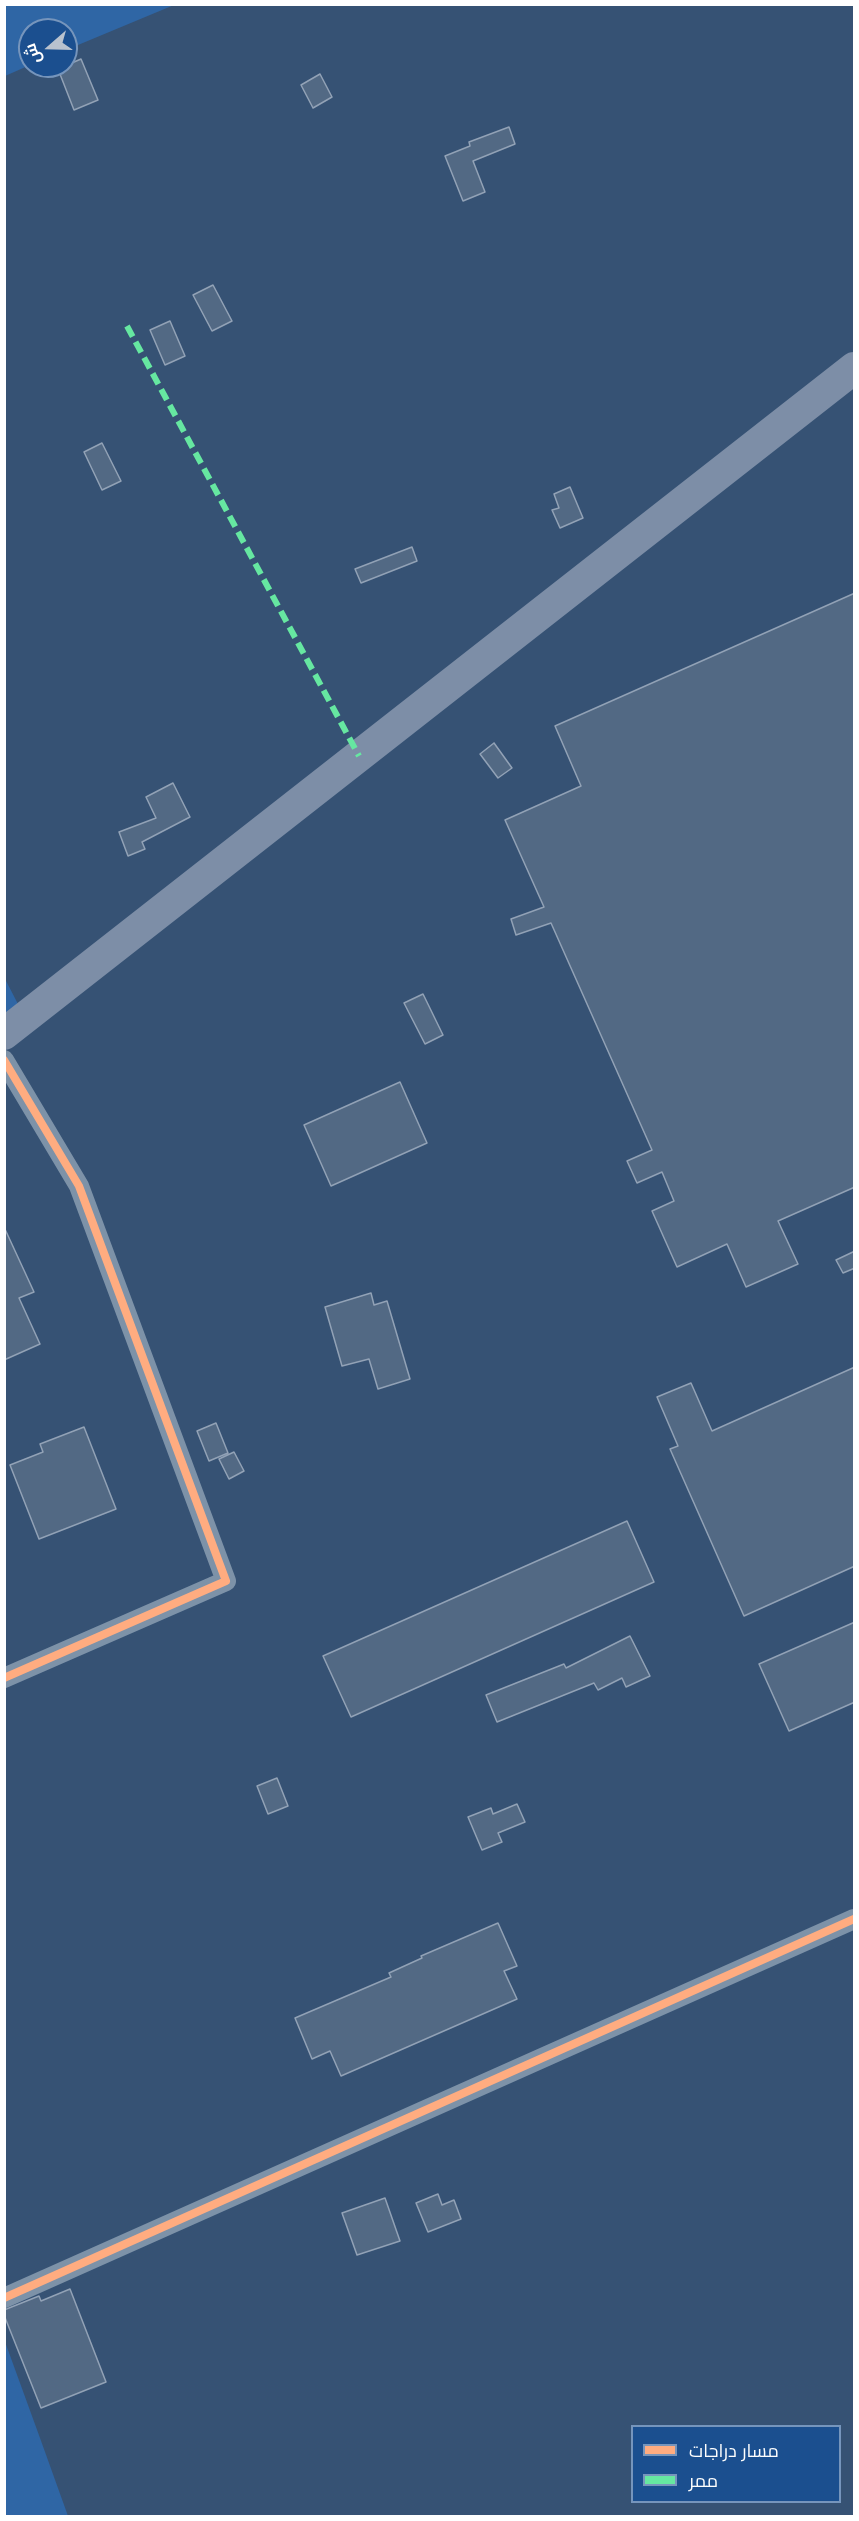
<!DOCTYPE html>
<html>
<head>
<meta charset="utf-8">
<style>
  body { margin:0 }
  #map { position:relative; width:859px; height:2521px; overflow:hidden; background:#365274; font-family:Helvetica,Cairo,sans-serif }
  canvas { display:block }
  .frame { position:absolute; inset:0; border:6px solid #fff; pointer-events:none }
  .legend { position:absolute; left:631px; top:2425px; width:210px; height:78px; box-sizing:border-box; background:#1b4f8f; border:2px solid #7695bc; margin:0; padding:8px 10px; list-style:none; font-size:18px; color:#fff }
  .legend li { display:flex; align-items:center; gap:12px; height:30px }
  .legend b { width:30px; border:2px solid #7695bc }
  .north { position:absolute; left:18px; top:18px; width:60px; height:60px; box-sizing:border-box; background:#1b4f8f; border:2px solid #7695bc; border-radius:50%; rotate:250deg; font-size:16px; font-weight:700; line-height:24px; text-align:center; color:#fff }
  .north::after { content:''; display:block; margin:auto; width:21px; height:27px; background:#b9c2ce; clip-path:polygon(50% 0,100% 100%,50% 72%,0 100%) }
</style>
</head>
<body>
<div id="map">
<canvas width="859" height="2521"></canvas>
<div class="frame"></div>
<ul class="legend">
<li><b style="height:8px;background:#ffac80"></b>مسار دراجات</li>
<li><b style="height:8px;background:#66e7a1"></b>ممر</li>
</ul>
<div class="north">ش</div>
</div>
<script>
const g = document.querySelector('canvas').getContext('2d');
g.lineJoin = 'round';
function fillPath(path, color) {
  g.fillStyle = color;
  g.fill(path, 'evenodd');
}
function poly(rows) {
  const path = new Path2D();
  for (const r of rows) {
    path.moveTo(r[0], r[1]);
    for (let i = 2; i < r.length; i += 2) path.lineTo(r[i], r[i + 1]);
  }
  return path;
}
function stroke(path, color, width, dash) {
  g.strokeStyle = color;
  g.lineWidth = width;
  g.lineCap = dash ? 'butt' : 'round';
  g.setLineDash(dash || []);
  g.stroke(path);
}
const green = poly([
  [5,4,174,4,174,5,66,50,66,30,30,30,30,65,5,76],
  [4,977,19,1006,4,1018],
  [4,2339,40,2438,68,2516,5,2516]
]);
const building = poly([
  [81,59,98,100,74,110,58,69,81,59],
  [320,74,332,97,313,108,301,85,320,74],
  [509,127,515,144,473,161,485,192,463,201,445,156,470,146,469,142,509,127],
  [213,285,232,321,212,331,193,295,213,285],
  [170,321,185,356,165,365,150,330,170,321],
  [102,443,121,481,102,490,84,452,102,443],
  [570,487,583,518,560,528,552,510,559,508,554,494,570,487],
  [412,547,417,561,361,583,355,569,412,547],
  [855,593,855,1187,778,1221,798,1264,746,1287,727,1244,677,1267,652,1211,674,1201,662,1172,637,1183,627,1161,652,1150,551,923,516,935,511,919,544,907,505,820,581,786,555,726,855,593],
  [494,743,512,768,498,778,480,754,494,743],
  [173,783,190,817,142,842,145,849,128,856,119,832,156,818,146,797,173,783],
  [423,994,443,1035,425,1044,404,1003,423,994],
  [400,1082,427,1143,331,1186,304,1125,400,1082],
  [4,1227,34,1292,19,1298,40,1344,4,1360,4,1227],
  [855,1251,855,1268,843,1273,836,1260,855,1251],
  [371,1293,374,1305,387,1301,410,1379,378,1389,369,1359,342,1366,325,1307,371,1293],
  [855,1367,855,1566,744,1616,670,1449,678,1446,657,1397,691,1383,712,1431,855,1367],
  [216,1423,228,1453,209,1461,197,1431,216,1423],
  [84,1427,116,1509,39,1539,10,1465,43,1452,40,1444,84,1427],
  [234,1452,244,1471,229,1479,219,1459,234,1452],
  [627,1521,654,1582,351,1717,323,1656,627,1521],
  [855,1622,855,1702,789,1731,759,1664,855,1622],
  [630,1636,650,1676,626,1687,622,1678,598,1690,594,1683,497,1722,486,1695,564,1664,566,1668,630,1636],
  [277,1778,288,1806,268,1814,257,1786,277,1778],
  [517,1804,525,1822,498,1833,502,1842,482,1850,468,1817,491,1808,493,1814,517,1804],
  [498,1923,517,1966,504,1971,517,1999,341,2076,330,2051,312,2059,295,2018,391,1977,389,1973,422,1958,421,1956,498,1923],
  [438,2194,442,2205,454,2200,461,2219,428,2232,416,2203,438,2194],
  [385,2198,400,2241,357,2255,342,2213,385,2198],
  [70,2289,106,2382,41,2408,4,2315,4,2310,39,2296,41,2301,70,2289]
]);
const street = poly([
  [4,1060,79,1186,226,1581,4,1678],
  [4,2298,854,1919]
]);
const primary = poly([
  [4,1034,854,368]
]);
const quiet = poly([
  [127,326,359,756]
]);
const cycleway = poly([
  [4,1060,79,1186,226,1581,4,1678],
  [4,2298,854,1919]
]);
fillPath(green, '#2f66a5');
fillPath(building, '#526984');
stroke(building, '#92a2b6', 1.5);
stroke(street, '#7d92a8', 20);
stroke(primary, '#7d8ea7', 32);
stroke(quiet, '#66e7a1', 6, [12, 6]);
stroke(cycleway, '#ffac80', 8);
</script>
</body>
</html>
